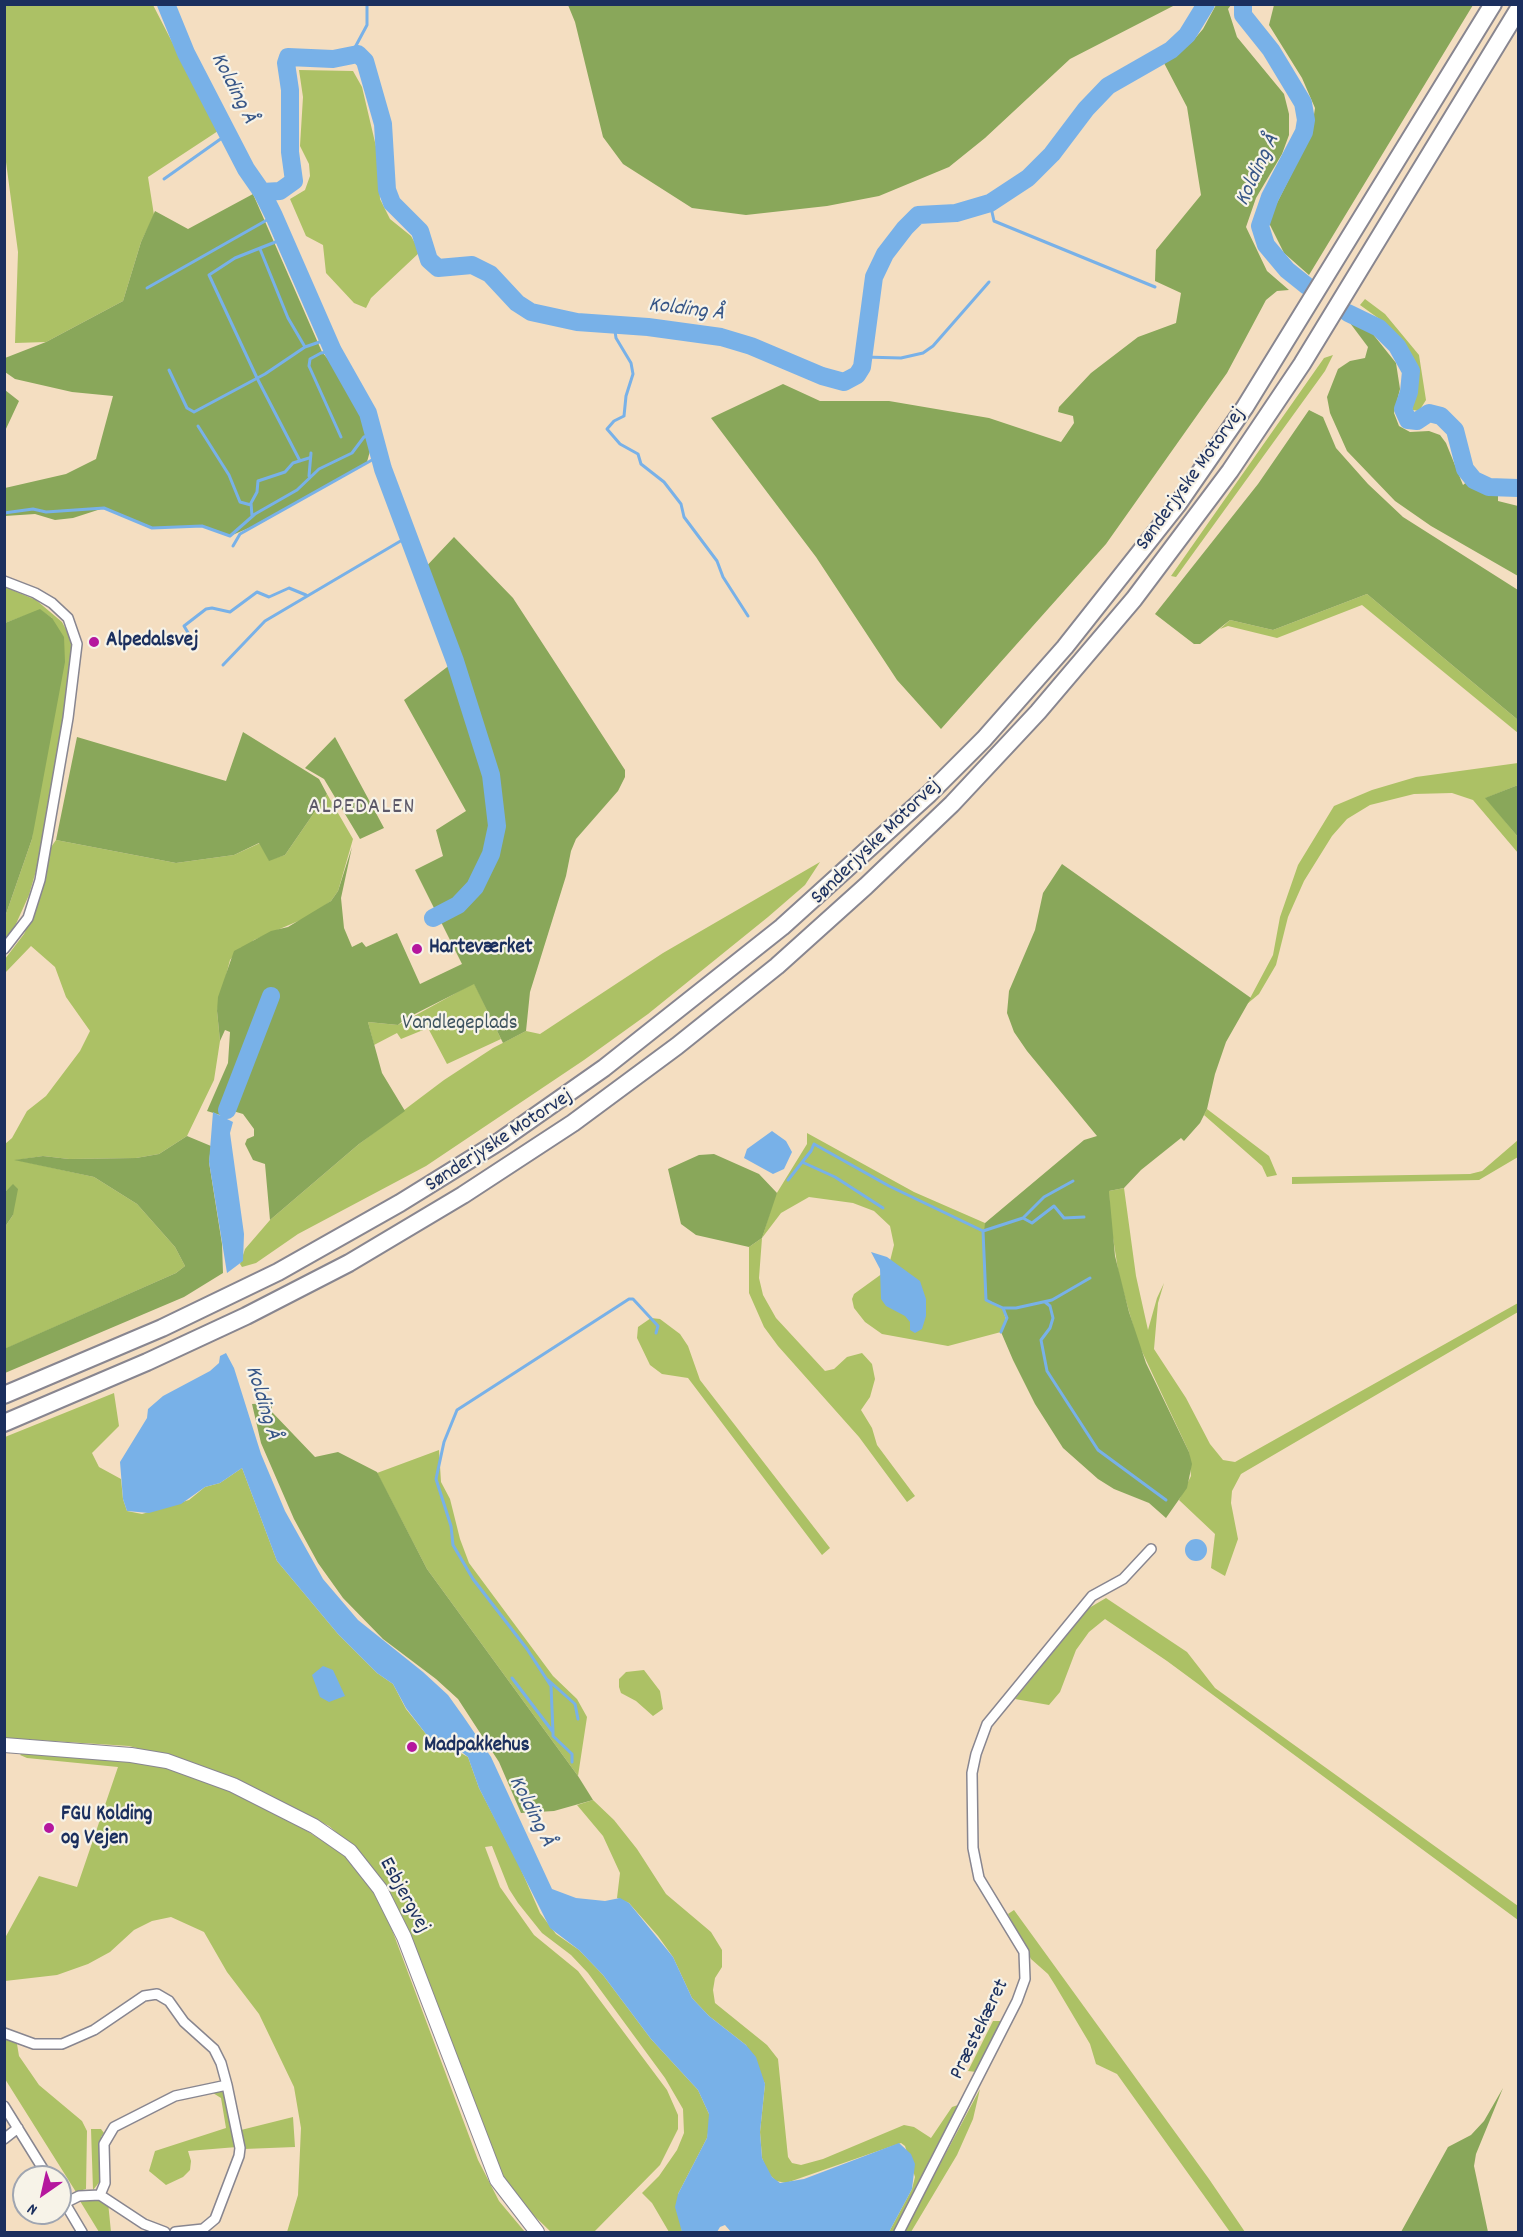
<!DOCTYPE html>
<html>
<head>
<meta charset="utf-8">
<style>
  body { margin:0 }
  #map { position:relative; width:1523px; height:2237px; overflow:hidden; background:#f4dec1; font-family:Dekko,sans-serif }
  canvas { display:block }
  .frame { position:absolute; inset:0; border:6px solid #1b2f5e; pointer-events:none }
  .north { position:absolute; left:12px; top:2165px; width:60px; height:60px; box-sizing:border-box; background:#f7f3e8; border:2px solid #9fa5b1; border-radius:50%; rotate:214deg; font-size:16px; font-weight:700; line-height:24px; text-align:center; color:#1b2f5e }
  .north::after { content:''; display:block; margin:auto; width:21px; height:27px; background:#b5179e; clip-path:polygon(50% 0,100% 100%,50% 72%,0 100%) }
</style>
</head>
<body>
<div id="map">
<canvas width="1523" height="2237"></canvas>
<div class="frame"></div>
<div class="north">N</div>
</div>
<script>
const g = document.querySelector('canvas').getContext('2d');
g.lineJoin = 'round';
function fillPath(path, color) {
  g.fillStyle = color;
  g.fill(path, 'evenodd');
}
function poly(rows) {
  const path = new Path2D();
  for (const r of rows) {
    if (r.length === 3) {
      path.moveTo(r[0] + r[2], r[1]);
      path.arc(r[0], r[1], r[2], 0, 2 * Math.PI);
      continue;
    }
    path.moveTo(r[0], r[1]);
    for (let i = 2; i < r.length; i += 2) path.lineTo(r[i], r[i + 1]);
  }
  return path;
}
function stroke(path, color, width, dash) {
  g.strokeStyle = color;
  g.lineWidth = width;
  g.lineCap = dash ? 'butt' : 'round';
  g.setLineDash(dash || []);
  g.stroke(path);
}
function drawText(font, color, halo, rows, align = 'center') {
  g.font = font + ' Dekko,sans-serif';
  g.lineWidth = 4.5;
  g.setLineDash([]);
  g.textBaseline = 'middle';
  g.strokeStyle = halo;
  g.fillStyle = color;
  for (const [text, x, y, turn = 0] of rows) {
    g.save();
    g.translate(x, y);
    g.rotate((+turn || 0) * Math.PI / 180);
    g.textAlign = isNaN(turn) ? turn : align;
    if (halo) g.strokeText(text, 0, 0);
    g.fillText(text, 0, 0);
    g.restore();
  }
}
const green = poly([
  [4,5,153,5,218,131,148,177,154,215,141,242,123,301,46,342,15,343,18,252,4,147],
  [299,70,353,71,362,87,378,155,380,199,390,219,411,236,420,252,371,298,366,308,354,303,326,273,323,245,306,236,290,199,305,190,310,176,309,164,300,146,303,97],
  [1365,299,1385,314,1419,355,1426,400,1419,411,1413,410,1411,406,1416,374,1408,352,1385,323,1360,305],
  [1333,355,1325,371,1176,577,1171,576,1324,358],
  [5,587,36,600,62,622,71,639,71,672,38,864,29,895,11,935,5,942,5,917,32,839,52,618,40,610,5,623],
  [1367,594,1518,720,1518,733,1362,605,1277,638,1228,626,1220,629,1230,620,1273,630],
  [1518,763,1518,785,1486,798,1518,837,1518,853,1473,800,1452,793,1414,794,1370,805,1347,819,1332,836,1304,881,1288,917,1276,965,1259,994,1247,1004,1273,955,1280,917,1298,865,1334,806,1372,790,1416,777],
  [327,794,353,839,338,891,331,901,310,916,254,940,248,946,240,948,230,960,217,1011,220,1041,214,1080,187,1136,159,1154,136,1158,69,1159,43,1156,17,1160,94,1177,137,1204,175,1247,185,1266,176,1273,5,1349,5,1227,13,1215,13,1185,5,1192,5,1144,12,1138,27,1111,46,1096,80,1051,90,1031,66,997,55,967,31,946,5,973,5,959,24,934,38,904,49,850,56,840,176,863,234,855,260,843,269,860,285,855],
  [820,862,805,885,768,917,648,1014,584,1060,426,1166,298,1234,256,1263,242,1267,240,1264,245,1249,270,1220,359,1144,444,1080,493,1048,526,1031,540,1034,663,953],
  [474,983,501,1039,447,1064,428,1028,401,1039,397,1033,374,1045,368,1022,398,1025],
  [1207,1109,1269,1156,1277,1175,1267,1177,1262,1166,1204,1115],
  [807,1133,914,1192,985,1223,986,1300,1003,1308,1006,1321,1001,1332,948,1346,882,1334,865,1322,854,1308,852,1299,854,1294,883,1273,890,1261,894,1245,890,1226,874,1211,853,1203,809,1197,781,1213,762,1238,759,1278,763,1295,776,1318,825,1371,834,1369,847,1357,862,1353,872,1364,875,1379,870,1397,861,1410,872,1428,877,1445,915,1496,907,1502,859,1437,778,1346,764,1327,749,1293,749,1247,762,1238,775,1196,807,1144],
  [1518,1140,1518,1157,1479,1180,1292,1184,1292,1177,1470,1174,1482,1171],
  [1124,1188,1136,1276,1148,1330,1157,1298,1164,1283,1158,1303,1154,1349,1186,1398,1210,1444,1223,1460,1235,1462,1518,1303,1518,1312,1241,1474,1232,1491,1231,1503,1238,1539,1225,1576,1211,1568,1215,1534,1179,1500,1191,1476,1189,1452,1138,1343,1119,1276,1110,1219,1109,1191],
  [651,1318,660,1319,680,1334,688,1346,700,1380,830,1548,822,1555,688,1378,662,1374,650,1365,637,1338,638,1327],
  [114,1393,119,1426,92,1453,99,1467,121,1479,123,1499,127,1511,142,1514,189,1500,205,1487,220,1483,242,1468,277,1561,338,1634,377,1673,393,1684,406,1709,426,1734,468,1757,479,1788,519,1865,540,1913,556,1934,579,1950,603,1975,651,2039,698,2090,709,2114,710,2123,707,2138,678,2194,682,2232,669,2232,652,2203,642,2193,659,2176,677,2150,684,2133,683,2109,665,2078,588,1973,571,1955,542,1933,518,1903,509,1889,492,1846,485,1847,500,1887,534,1935,578,1971,667,2090,678,2115,678,2129,660,2165,594,2232,551,2232,521,2203,500,2173,401,1919,378,1876,361,1854,329,1826,256,1790,188,1761,129,1746,5,1738,5,1437],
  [439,1450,441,1482,450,1499,460,1539,469,1563,553,1676,577,1699,587,1717,578,1776,427,1569,377,1473],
  [1106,1598,1187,1652,1215,1688,1518,1906,1518,1920,1167,1661,1105,1619,1089,1632,1076,1650,1060,1692,1049,1705,1015,1699,1089,1608],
  [644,1670,660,1691,663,1709,653,1716,636,1701,621,1693,619,1687,619,1679,626,1672],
  [22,1753,150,1763,192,1775,232,1791,296,1824,346,1856,375,1891,385,1911,478,2160,499,2201,525,2232,287,2232,298,2195,301,2128,294,2087,259,2014,227,1972,204,1932,171,1917,152,1921,134,1930,110,1952,88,1964,57,1975,5,1981,5,1938,39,1876,77,1887,118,1767,27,1758,20,1755],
  [593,1800,614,1820,637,1849,666,1894,711,1932,722,1950,722,1967,715,1978,713,1990,715,2003,767,2045,778,2059,788,2157,792,2163,801,2165,823,2159,904,2125,914,2127,931,2138,952,2107,958,2105,895,2232,889,2232,912,2189,915,2177,905,2146,901,2143,786,2183,776,2181,768,2173,762,2158,760,2132,765,2084,746,2045,709,2016,692,1998,673,1957,658,1936,629,1903,617,1898,620,1873,603,1836,577,1805],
  [1014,1910,1209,2179,1245,2232,1230,2232,1117,2074,1096,2064,1090,2044,1055,1985,1048,1974,1031,1959,1008,1914],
  [993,2021,1002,2021,976,2072,968,2071],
  [5,2037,17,2044,19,2056,39,2085,82,2121,87,2131,86,2189,76,2192,5,2079],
  [980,2089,973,2119,957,2155,911,2232,904,2232],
  [221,2091,226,2095,237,2147,188,2151,191,2161,190,2170,183,2177,166,2185,149,2171,155,2151,226,2128,221,2098,213,2093],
  [293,2117,295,2147,244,2149,241,2130],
  [91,2129,101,2129,104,2133,101,2137,101,2180,93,2190],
  [98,2200,108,2202,111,2232,99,2232,80,2201]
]);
const forest = poly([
  [568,5,1175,5,1070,59,985,138,949,167,879,196,827,206,746,215,692,208,623,164,603,137,575,22],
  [1216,5,1231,5,1228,9,1237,37,1284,94,1289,114,1289,135,1282,154,1256,198,1246,227,1267,271,1289,290,1277,291,1266,300,1227,373,1106,544,941,729,897,680,816,557,711,418,783,384,820,401,889,401,989,418,1061,442,1074,423,1073,416,1058,412,1059,407,1091,373,1138,337,1176,323,1181,293,1155,281,1156,250,1201,195,1187,107,1164,63,1192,42,1203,29],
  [1274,5,1473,5,1309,275,1284,253,1268,221,1311,135,1315,108,1302,78,1269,25],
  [253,194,322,352,334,366,371,429,373,440,367,462,263,522,230,536,202,526,152,528,104,508,73,518,55,520,35,514,5,516,5,488,66,474,96,459,113,396,72,392,15,379,5,372,5,358,46,342,123,301,141,242,155,211,188,229],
  [1350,323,1372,333,1396,363,1400,389,1394,413,1399,426,1410,432,1429,431,1440,435,1446,443,1463,485,1468,481,1484,494,1498,495,1498,501,1518,506,1518,576,1431,526,1395,501,1347,451,1330,413,1327,397,1338,369,1350,361,1365,358,1368,347],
  [5,390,19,401,5,431],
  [1309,410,1323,417,1336,448,1368,484,1403,517,1518,590,1518,720,1367,594,1273,630,1230,620,1200,644,1194,644,1155,614,1258,484],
  [454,537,513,598,625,770,625,777,618,791,576,839,571,851,566,876,530,992,526,1031,503,1043,474,984,405,1019,398,1025,368,1022,382,1073,405,1111,359,1144,270,1220,265,1164,253,1160,245,1144,247,1139,254,1136,254,1129,243,1114,223,1108,220,1115,207,1111,228,1063,230,1032,225,1030,220,1041,217,1011,218,997,234,951,271,931,288,927,331,901,338,891,352,847,341,898,344,928,352,947,362,942,366,947,397,933,420,984,462,964,415,870,443,856,436,830,466,811,404,700,455,661,420,573],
  [40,609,52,618,64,637,65,662,32,839,5,917,5,623],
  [243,732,319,779,327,794,285,855,269,861,259,843,234,855,176,863,56,840,77,737,226,781],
  [335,737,384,828,360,839,324,779,305,768],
  [1518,785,1518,837,1485,798],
  [1062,864,1251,998,1226,1042,1215,1074,1207,1109,1200,1123,1184,1141,1181,1138,1141,1170,1124,1188,1109,1191,1115,1256,1129,1312,1146,1363,1189,1452,1192,1464,1187,1488,1166,1518,1149,1503,1114,1489,1098,1479,1063,1448,1035,1404,1013,1360,1001,1332,1007,1320,1005,1310,986,1300,983,1242,985,1223,1084,1140,1097,1136,1027,1051,1014,1032,1007,1013,1009,991,1035,930,1043,893],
  [187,1136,211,1146,209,1162,222,1244,223,1273,184,1297,5,1373,4,1349,176,1273,185,1266,175,1247,137,1204,94,1177,14,1160,43,1156,69,1159,136,1158,159,1154],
  [714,1154,759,1174,777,1193,762,1238,749,1247,696,1235,681,1224,668,1169,699,1155],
  [13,1184,18,1189,13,1215,5,1227,5,1192],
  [272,1403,272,1412,315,1457,338,1452,377,1472,427,1569,578,1776,593,1800,554,1811,521,1813,499,1762,458,1699,436,1679,383,1639,343,1598,318,1563,294,1519,261,1443,252,1404],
  [1503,2088,1476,2154,1474,2166,1488,2232,1401,2232,1448,2147,1471,2135,1484,2121]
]);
const water = poly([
  [213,1112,233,1122,230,1133,244,1234,243,1261,227,1273,209,1162],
  [772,1131,786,1141,792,1152,784,1169,773,1174,744,1158,747,1149],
  [871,1252,887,1257,920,1281,926,1299,926,1316,922,1329,915,1333,910,1330,910,1322,905,1316,886,1306,881,1299,880,1269],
  [226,1353,234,1368,261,1454,285,1511,323,1579,358,1620,423,1672,448,1695,463,1716,491,1757,552,1889,576,1898,605,1901,620,1898,629,1903,673,1957,692,1998,709,2016,746,2045,756,2057,765,2084,760,2132,762,2158,772,2177,780,2183,804,2179,899,2143,911,2154,915,2164,912,2189,889,2232,731,2232,725,2225,720,2227,717,2232,682,2232,675,2207,678,2194,707,2138,709,2114,698,2090,651,2039,603,1975,579,1950,550,1928,479,1788,468,1757,458,1749,437,1743,426,1734,406,1708,393,1684,377,1673,338,1634,277,1561,242,1468,220,1483,205,1487,181,1504,149,1513,127,1511,123,1499,120,1462,147,1418,148,1409,163,1396,210,1371,219,1363,220,1356],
  [1196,1550,11],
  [323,1666,333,1670,345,1696,329,1702,320,1697,312,1675]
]);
const stream = poly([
  [352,53,367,25,367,4],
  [164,179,229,133],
  [990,203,994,221,1155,287],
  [283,239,235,258,209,275,257,378,300,461],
  [260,249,288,318,305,347],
  [147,288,274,216],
  [614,324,616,338,631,363,633,374,626,396,624,416,614,421,607,429,620,444,638,454,641,464,664,482,681,504,684,517,717,561,723,577,748,616],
  [333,351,321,353,310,359,309,366,341,437],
  [864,357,901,358,923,353,933,346,989,282],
  [169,370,187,408,194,412,265,374,305,347,328,339],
  [198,426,229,475,240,502,251,505],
  [309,476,311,453],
  [4,513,33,509,46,512,104,508,152,528,202,526,230,536,255,514,297,490,319,469,352,453,364,437,376,433],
  [252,516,251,503,257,492,258,481,285,472,293,463,309,458],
  [233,546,240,534,372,460,378,451],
  [193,641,184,626,206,609,212,608,230,612,257,592,269,597,289,588,306,595],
  [223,665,265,621,409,536],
  [802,1162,835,1177,883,1208],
  [788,1180,811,1151,814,1144,889,1186,983,1231,1023,1218,1044,1197,1073,1181],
  [1023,1218,1032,1223,1054,1206,1064,1218,1084,1217],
  [983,1231,986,1300,992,1303,1003,1308,1016,1308,1052,1300,1090,1278],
  [1045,1302,1050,1306,1053,1318,1050,1328,1041,1340,1047,1371,1098,1450,1166,1500],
  [1001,1332,1007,1318,1003,1308],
  [512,1678,553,1732,553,1736,572,1754,572,1762],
  [548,1680,575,1704,578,1719],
  [553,1732,551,1686,527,1649,473,1579,453,1545,451,1526,436,1479,444,1442,457,1410,629,1299,633,1299,658,1326,656,1333]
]);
const river = poly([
  [166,4,186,53,246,169,262,192,274,216,333,351,368,413,383,469,455,661,491,775,497,826,491,854,475,887,458,905,433,918],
  [1243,4,1243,15,1271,50,1303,103,1306,120,1304,132,1270,197,1260,226,1266,245,1287,270,1307,286],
  [262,192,280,191,294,181,290,152,290,90,286,63,288,57,333,59,358,54,365,61,383,124,387,190,392,203,420,231,429,260,438,268,472,265,490,274,517,303,531,312,577,322,648,327,721,337,751,346,822,376,844,382,857,375,862,367,874,277,885,254,905,228,918,215,956,213,990,203,1028,178,1052,154,1086,109,1108,86,1171,50,1187,35,1206,4],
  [1348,313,1379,328,1397,346,1411,371,1409,392,1403,409,1408,420,1417,421,1429,413,1441,416,1455,430,1465,469,1474,480,1489,487,1518,488],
  [227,1110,271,996]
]);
const minor = poly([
  [4,581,35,593,52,603,68,618,77,644,68,718,40,880,28,918,4,949],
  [4,2033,34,2044,62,2044,94,2030,144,1996,157,1994,169,2001,184,2022,214,2049,221,2063,227,2085,240,2148,239,2156,215,2219,203,2229,175,2232],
  [4,2106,48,2177],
  [4,2139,18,2128],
  [60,2195,82,2232],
  [100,2195,105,2183,104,2144,114,2127,175,2096,227,2085],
  [65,2203,79,2196,100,2195,144,2224,165,2232],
  [899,2232,1017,2001,1025,1979,1024,1952,979,1878,973,1848,972,1773,976,1754,987,1724,1092,1596,1123,1579,1151,1549]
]);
const secondary = poly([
  [4,1745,131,1755,167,1761,233,1785,314,1826,350,1851,380,1889,404,1937,497,2180,537,2232]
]);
const motorway = poly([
  [4,1395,162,1328,278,1272,400,1203,500,1141,604,1068,782,927,929,794,984,739,1065,647,1178,504,1245,407,1493,4],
  [4,1423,147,1362,246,1316,349,1263,463,1195,573,1123,677,1046,777,966,866,886,952,804,1038,712,1134,599,1230,471,1302,364,1518,10]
]);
const markers = [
  [94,642,6,"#b5179e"],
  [417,949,6,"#b5179e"],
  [412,1747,6,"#b5179e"],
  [49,1828,6,"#b5179e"]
];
const streetNames = [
  ["Sønderjyske Motorvej",1192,480,-54],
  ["Sønderjyske Motorvej",877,843,-44],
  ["Sønderjyske Motorvej",500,1142,-33],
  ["Esbjergvej",403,1896,61],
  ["Præstekæret",981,2030,-64]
];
const poiNames = [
  ["Alpedalsvej",106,642],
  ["Harteværket",429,949],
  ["Madpakkehus",424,1747],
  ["FGU Kolding",61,1816],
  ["og Vejen",61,1840]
];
const parkNames = [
  ["Vandlegeplads",460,1025]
];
const waterNames = [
  ["Kolding Å",232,89,63],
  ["Kolding Å",1259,171,-65],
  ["Kolding Å",686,311,7],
  ["Kolding Å",261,1403,73],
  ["Kolding Å",530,1812,63]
];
const neighbourhoodNames = [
  ["ALPEDALEN",362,809]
];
fillPath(green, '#acc165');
fillPath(forest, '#89a75a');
fillPath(water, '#78b1e8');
stroke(stream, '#78b1e8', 3);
stroke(river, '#78b1e8', 18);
stroke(minor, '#888690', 12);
stroke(secondary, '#888690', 16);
stroke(motorway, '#888690', 20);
stroke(minor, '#fff', 9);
stroke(secondary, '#fff', 14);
stroke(motorway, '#fff', 16);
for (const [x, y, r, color] of markers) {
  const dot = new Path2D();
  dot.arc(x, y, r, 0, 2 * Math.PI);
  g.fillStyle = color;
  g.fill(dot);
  stroke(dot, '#f7f3e8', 2);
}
drawText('21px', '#1b2f5e', '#f7f3e8', streetNames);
drawText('bold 21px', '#1b2f5e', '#f7f3e8', poiNames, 'left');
drawText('21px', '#3f5460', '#f7f3e8', parkNames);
drawText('italic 22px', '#375687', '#f7f3e8', waterNames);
g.letterSpacing = '1.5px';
drawText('22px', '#5d5969', '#f7f3e8', neighbourhoodNames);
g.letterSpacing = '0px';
</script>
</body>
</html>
